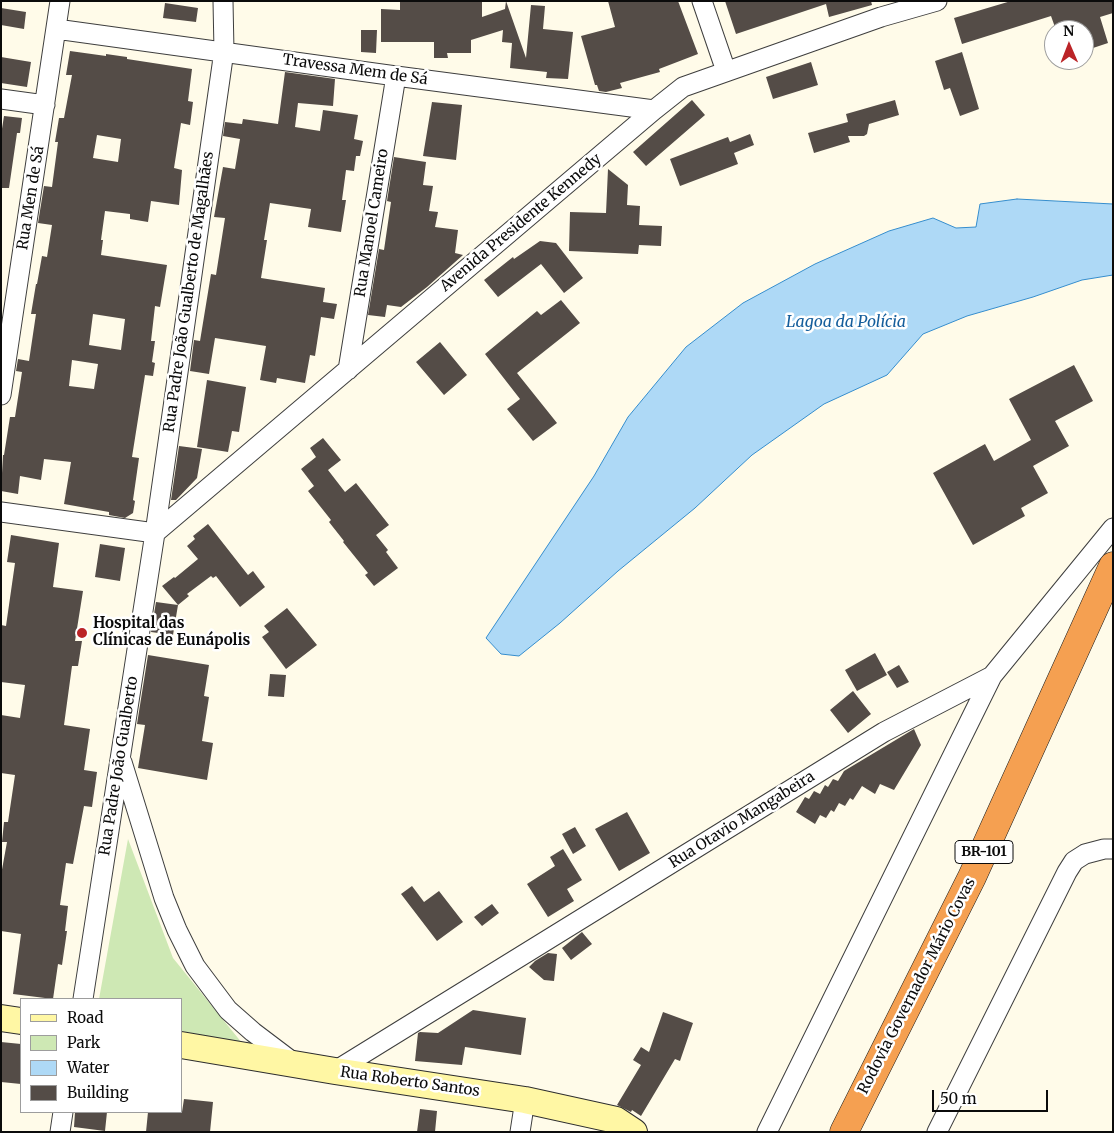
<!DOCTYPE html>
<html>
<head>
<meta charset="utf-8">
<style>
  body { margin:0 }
  #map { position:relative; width:1114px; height:1133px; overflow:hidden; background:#fffbe9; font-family:Merriweather,serif }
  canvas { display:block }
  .frame { position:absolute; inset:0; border:2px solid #0b0b0b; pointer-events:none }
  .legend { position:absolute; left:20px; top:998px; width:162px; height:115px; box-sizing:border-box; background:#fff; border:1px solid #9d9d9d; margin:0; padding:6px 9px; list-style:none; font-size:15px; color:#0b0b0b }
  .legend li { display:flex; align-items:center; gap:10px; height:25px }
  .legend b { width:25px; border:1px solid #9d9d9d }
  .north { position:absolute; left:1044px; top:20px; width:50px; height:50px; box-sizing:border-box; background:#fff; border:1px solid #9d9d9d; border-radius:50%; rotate:359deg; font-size:14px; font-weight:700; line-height:20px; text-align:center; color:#0b0b0b }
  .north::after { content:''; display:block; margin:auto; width:18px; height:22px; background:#bb2427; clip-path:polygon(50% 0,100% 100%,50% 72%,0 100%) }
  .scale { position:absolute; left:932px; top:1090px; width:116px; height:22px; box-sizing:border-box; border:2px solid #0b0b0b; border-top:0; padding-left:6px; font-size:15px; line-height:18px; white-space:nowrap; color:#0b0b0b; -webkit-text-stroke:4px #fff; paint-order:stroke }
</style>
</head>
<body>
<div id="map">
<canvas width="1114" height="1133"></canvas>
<div class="frame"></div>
<ul class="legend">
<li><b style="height:6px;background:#fff7a4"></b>Road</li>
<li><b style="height:14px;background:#cee8b4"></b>Park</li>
<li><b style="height:14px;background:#aed9f6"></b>Water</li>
<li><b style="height:14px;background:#544c47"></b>Building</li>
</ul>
<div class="north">N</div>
<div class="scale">50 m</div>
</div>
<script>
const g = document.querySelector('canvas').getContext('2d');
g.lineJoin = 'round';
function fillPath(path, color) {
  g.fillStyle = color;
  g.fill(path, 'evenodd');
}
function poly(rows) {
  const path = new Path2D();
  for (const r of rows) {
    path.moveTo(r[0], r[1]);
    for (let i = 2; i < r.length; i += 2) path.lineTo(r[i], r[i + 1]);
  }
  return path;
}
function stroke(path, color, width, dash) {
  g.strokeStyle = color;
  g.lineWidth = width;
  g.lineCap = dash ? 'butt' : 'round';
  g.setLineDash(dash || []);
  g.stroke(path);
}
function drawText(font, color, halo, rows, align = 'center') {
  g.font = font + ' Merriweather,serif';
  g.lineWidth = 5;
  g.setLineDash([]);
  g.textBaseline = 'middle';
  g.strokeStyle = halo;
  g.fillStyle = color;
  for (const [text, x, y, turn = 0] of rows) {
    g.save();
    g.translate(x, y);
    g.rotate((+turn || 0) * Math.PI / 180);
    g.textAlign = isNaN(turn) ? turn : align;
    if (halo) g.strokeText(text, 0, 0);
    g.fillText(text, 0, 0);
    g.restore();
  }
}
const green = poly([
  [128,839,173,958,242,1043,181,1031,181,999,99,999]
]);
const water = poly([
  [1017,199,1113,204,1113,275,1082,280,1033,297,967,316,923,334,887,375,824,404,752,455,695,508,618,571,560,623,519,656,501,654,486,638,594,476,628,417,686,347,743,303,815,264,889,231,933,218,956,228,976,227,980,204,1017,199]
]);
const building = poly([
  [400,1,482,1,482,17,505,9,506,1,526,58,531,5,545,6,543,29,573,32,568,79,546,78,547,72,510,68,512,43,502,42,503,30,471,40,471,53,447,53,448,58,434,58,434,42,381,42,381,9,400,10],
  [608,1,678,1,698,54,659,69,660,72,620,83,622,88,606,92,599,91,597,85,595,85,581,36,615,27],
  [725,1,871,1,872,5,829,17,826,4,736,34],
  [1011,1,1113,1,1113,13,1100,17,1108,43,1084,51,1084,30,1056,30,1051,16,962,44,954,18],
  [165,3,198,8,196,22,163,18],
  [1,8,26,12,24,29,1,25],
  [361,30,377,30,376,53,361,52],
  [70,51,106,56,106,54,127,57,127,59,192,69,188,101,193,102,190,125,181,123,174,168,182,170,179,205,151,201,148,222,130,219,130,214,105,211,101,240,103,240,101,255,167,265,160,307,155,306,151,341,155,341,152,362,155,363,153,376,145,375,132,457,139,458,133,500,135,501,133,513,125,518,109,515,109,512,64,504,71,462,44,459,41,480,20,476,18,494,1,491,3,455,4,455,10,417,15,417,22,372,16,371,18,359,29,361,36,314,31,314,36,284,37,284,42,256,47,257,52,225,38,223,44,186,52,187,58,142,55,142,59,118,64,118,72,75,66,75],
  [97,135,121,139,118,162,93,158],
  [93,314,125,319,121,350,89,345],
  [72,360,98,364,94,389,69,386],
  [962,52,979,109,960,116,950,88,944,90,935,61],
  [1,57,31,62,27,87,1,83],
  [811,62,818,85,773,99,766,77],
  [285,72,335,79,333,106,298,103,295,127,320,131,323,110,358,115,354,139,363,141,360,156,356,156,354,171,346,170,342,200,346,200,341,232,308,227,311,209,270,203,264,240,267,240,261,278,325,288,323,302,337,304,334,319,321,317,315,356,310,355,305,383,277,378,276,383,260,380,266,346,215,338,209,374,190,371,194,340,200,341,211,274,216,275,225,218,214,217,223,167,235,169,240,139,223,136,225,122,242,124,243,119,278,124],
  [692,100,705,115,646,166,633,152],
  [895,100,899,115,869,124,867,134,864,136,848,136,850,142,814,153,808,133,848,122,846,114],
  [432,102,462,105,456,160,423,156],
  [4,116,22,118,20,133,17,133,9,188,1,188,1,135],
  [750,134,754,145,734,153,738,164,680,186,670,159,728,137,730,142],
  [394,157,426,162,423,185,433,186,429,211,438,212,435,227,458,230,455,253,463,255,427,287,401,307,387,305,385,317,368,315,379,249,384,250,391,202,387,201],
  [608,169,628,185,627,205,640,206,639,225,662,226,661,246,639,245,638,254,569,251,570,212,606,213],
  [540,241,556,243,583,278,564,293,541,264,498,297,484,280,513,257,514,259],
  [561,300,580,323,517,373,557,423,533,441,507,409,520,399,485,354,537,311,541,315],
  [440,342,467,375,444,395,416,362],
  [1074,365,1093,401,1055,421,1069,446,1033,466,1048,493,1021,508,1025,516,973,545,933,473,985,444,994,461,1031,440,1009,399],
  [207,380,246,387,239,432,232,431,228,452,197,447],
  [323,438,341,460,328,470,345,492,356,483,389,525,376,535,388,550,386,552,398,568,374,586,365,575,368,573,343,542,344,541,329,522,331,520,308,491,314,486,301,469,316,457,310,448],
  [179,446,202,449,197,478,176,500,171,500],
  [208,524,248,575,253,571,265,587,240,607,216,576,213,578,211,576,187,594,189,596,178,605,162,586,174,577,175,578,198,559,187,546,195,539,193,536],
  [11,535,59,543,53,587,83,591,75,641,82,641,78,666,72,666,64,725,90,729,84,770,97,772,92,807,84,806,73,864,66,863,60,905,68,906,65,931,67,931,62,965,58,964,53,999,13,994,21,934,1,931,1,875,7,842,2,842,4,822,8,822,15,775,1,773,1,715,20,718,25,685,1,682,1,625,6,626,15,563,7,562],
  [100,544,125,548,120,581,95,577],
  [156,602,178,605,173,635,151,632],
  [287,608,317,645,286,669,262,637,269,632,264,626],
  [875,653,887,675,857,691,845,670],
  [148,655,209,665,204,696,209,697,202,741,213,743,207,780,138,768,145,725,137,724],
  [899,665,909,682,897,688,887,672],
  [270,674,286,675,284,697,268,696],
  [853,691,871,714,848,733,830,710],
  [914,729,921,745,894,790,880,784,875,794,862,786,853,800,850,798,845,806,839,803,834,812,831,810,826,818,820,815,815,824,796,812,805,797,809,799,814,791,820,794,825,785,828,787,833,779,838,781,844,771],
  [627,812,650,853,619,871,595,829],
  [575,827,586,846,573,854,562,834],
  [563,849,582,880,567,889,574,901,548,917,527,884,555,866,550,857],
  [412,886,424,902,439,891,463,922,437,941,401,894],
  [492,904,499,913,482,926,474,917],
  [582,932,592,944,571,960,562,948],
  [548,953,557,954,554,981,544,980,529,967,535,961],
  [473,1010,526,1018,521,1055,465,1047,462,1065,415,1061,418,1033,420,1032,438,1033],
  [663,1012,693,1023,680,1061,675,1059,641,1116,632,1110,631,1112,617,1105,641,1065,633,1060,641,1047,649,1052],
  [1,1042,21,1044,21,1084,1,1082],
  [184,1099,213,1102,210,1132,146,1132,148,1112,182,1112],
  [420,1109,437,1111,435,1132,417,1132],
  [75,1112,107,1112,105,1131,74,1127]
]);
const street = poly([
  [702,1,726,71],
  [56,29,396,76,654,110],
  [1,99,45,105],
  [348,370,396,76],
  [1,395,60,1],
  [1,512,155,533],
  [155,533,654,110,683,87,881,17,937,1],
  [122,762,164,898,177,930,195,966,228,1010,253,1032,294,1063],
  [83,999,155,533,224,51,223,1],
  [335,1071,884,732,992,676,1113,528],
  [60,1132,63,1112],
  [520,1132,525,1100],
  [767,1132,992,676],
  [937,1132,1067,872,1074,861,1085,854,1104,849,1113,849]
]);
const secondary = poly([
  [1,1018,21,1021],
  [181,1045,335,1071,525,1100,616,1120,634,1132]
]);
const highway = poly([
  [844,1132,972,877,1113,566]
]);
const markers = [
  [82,633,6,"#bb2427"]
];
const shields = [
  [984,852,58]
];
const shieldNames = [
  ["BR-101",984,852]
];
const streetNames = [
  ["Travessa Mem de Sá",355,70,8],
  ["Rua Men de Sá",31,198,-81],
  ["Rua Manoel Cameiro",372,223,-81],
  ["Avenida Presidente Kennedy",521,223,-40],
  ["Rua Padre João Gualberto de Magalhães",189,292,-82],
  ["Rua Padre João Gualberto",119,766,-81],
  ["Rua Otavio Mangabeira",742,820,-32],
  ["Rodovia Governador Mário Covas",917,986,-63],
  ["Rua Roberto Santos",410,1082,8]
];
const poiNames = [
  ["Hospital das",93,624],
  ["Clínicas de Eunápolis",93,641]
];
const waterNames = [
  ["Lagoa da Polícia",846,322]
];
fillPath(green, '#cee8b4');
fillPath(water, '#aed9f6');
stroke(water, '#358dcd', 1);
fillPath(building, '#544c47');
stroke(street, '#3e3e3e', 21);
stroke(secondary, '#2d2d2d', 28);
stroke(highway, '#1c1c1c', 29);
stroke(street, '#fff', 19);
stroke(secondary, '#fff7a4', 26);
stroke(highway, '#f5a051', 28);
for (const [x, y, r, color] of markers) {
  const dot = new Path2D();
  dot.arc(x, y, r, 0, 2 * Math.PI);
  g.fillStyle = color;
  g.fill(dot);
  stroke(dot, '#fff', 2);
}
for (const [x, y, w] of shields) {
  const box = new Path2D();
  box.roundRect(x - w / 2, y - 11.5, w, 23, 4);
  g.fillStyle = '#fff';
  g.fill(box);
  stroke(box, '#0b0b0b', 1);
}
drawText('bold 14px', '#0b0b0b', null, shieldNames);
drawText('15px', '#0b0b0b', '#fff', streetNames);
drawText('bold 15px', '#0b0b0b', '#fff', poiNames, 'left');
drawText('italic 16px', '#155e9c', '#fff', waterNames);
</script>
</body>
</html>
